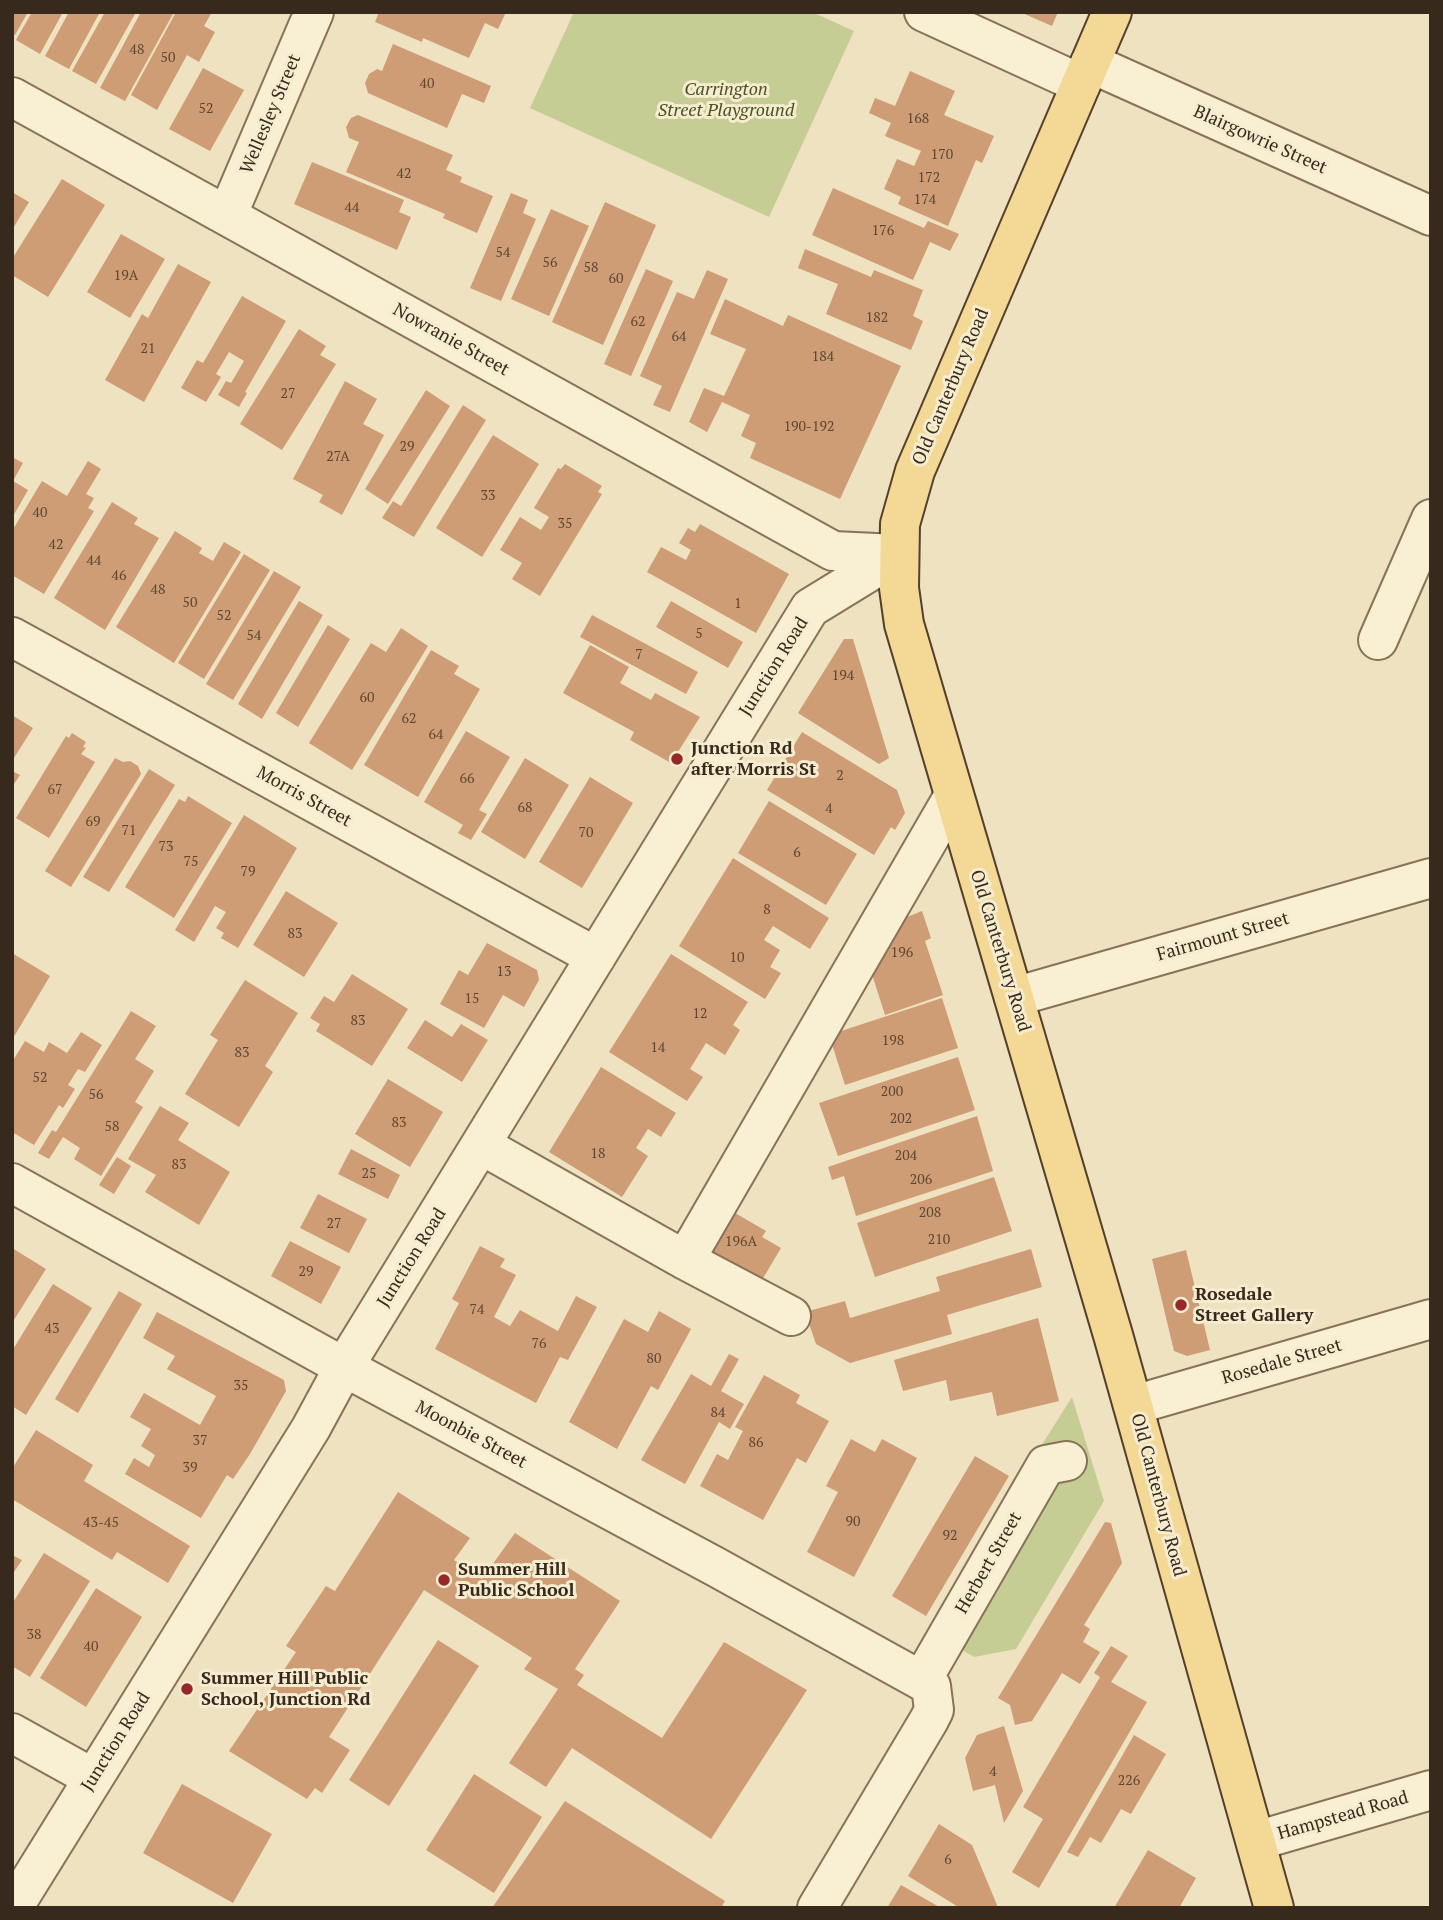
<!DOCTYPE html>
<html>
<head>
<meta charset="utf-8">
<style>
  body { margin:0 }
  #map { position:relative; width:1443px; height:1920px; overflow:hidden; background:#efe2c0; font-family:"PT Serif",serif }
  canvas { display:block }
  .frame { position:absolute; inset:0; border:14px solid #372a1c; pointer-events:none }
</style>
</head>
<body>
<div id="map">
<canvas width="1443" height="1920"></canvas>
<div class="frame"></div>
</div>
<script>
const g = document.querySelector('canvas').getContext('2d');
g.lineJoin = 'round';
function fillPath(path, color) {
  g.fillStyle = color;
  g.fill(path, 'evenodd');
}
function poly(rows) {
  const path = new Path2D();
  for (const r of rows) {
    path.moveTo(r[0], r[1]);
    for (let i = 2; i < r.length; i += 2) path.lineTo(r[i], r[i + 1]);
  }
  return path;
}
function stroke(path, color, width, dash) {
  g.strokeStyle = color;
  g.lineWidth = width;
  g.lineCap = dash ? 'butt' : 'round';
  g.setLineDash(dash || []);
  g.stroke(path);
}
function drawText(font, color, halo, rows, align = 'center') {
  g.font = font + ' "PT Serif",serif';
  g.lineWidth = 6;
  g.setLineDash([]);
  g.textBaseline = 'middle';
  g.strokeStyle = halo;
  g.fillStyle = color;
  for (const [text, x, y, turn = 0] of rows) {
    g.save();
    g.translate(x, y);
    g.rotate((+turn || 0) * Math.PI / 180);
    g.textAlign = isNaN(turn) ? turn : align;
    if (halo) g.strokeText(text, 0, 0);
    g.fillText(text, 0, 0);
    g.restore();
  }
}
const green = poly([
  [574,12,812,12,854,31,769,217,530,108],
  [1072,1397,1104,1501,1016,1649,974,1657,954,1645,1038,1451]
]);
const building = poly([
  [12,12,28,12,15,35,12,33],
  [32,12,63,12,40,54,16,40],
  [69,12,100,12,69,69,45,56],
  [105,12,136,12,96,84,72,71],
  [141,12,174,12,125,101,100,88],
  [176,12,212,12,204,26,215,32,199,62,187,55,157,110,131,95],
  [379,12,506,12,498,29,485,23,469,58,423,38,422,42,375,22],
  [1020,12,1058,12,1052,26],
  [393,44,491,86,484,103,462,94,447,128,368,93,365,83,369,74,377,69,382,71],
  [203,68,244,90,210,151,169,129],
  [910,71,955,91,944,115,994,136,982,163,976,160,948,226,898,204,901,197,884,189,897,159,914,166,921,151,885,136,891,123,869,113,875,98,895,106],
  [358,115,453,155,446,170,462,177,460,182,493,196,477,233,443,218,445,214,346,172,359,142,349,138,346,127,351,118],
  [312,162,404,200,399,212,411,217,397,250,294,204],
  [62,179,105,205,48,297,12,275,12,259],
  [833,188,924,228,928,221,959,234,950,251,930,242,913,280,812,235],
  [12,192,29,202,12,230],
  [511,193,528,200,523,213,536,219,501,301,470,288],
  [605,202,656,225,603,345,552,322],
  [551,209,589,226,549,316,511,299],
  [121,234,165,259,130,318,87,292],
  [805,249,871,277,874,270,923,290,913,316,923,321,911,350,826,314,838,284,798,268],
  [178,264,211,282,144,402,105,380,142,314,148,318],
  [646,269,673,281,631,376,604,364],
  [707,270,728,279,670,412,653,405,662,386,640,376,677,292,694,299],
  [242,296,286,321,245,392,247,393,239,407,218,395,226,381,231,383,244,361,229,352,216,374,221,377,206,402,181,388,197,360,203,363],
  [725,299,783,326,788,315,901,366,840,499,750,458,756,443,741,436,750,415,722,402,707,432,689,422,704,388,724,396,746,349,710,334],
  [299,329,326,346,320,355,336,364,282,450,240,424],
  [345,381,377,399,363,424,384,435,342,515,319,502,323,495,293,479],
  [426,390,450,406,388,504,365,489],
  [463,405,486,420,414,537,382,518,393,501,401,506],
  [493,435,539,464,482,557,436,528],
  [12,457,23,463,13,481,28,490,12,518],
  [88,461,101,469,86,494,94,498,88,508,94,511,44,594,12,575,12,531,42,481,67,496],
  [565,464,602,486,598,492,602,494,540,596,512,579,522,563,500,550,520,517,541,530,549,517,534,508,558,468,561,469],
  [112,502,138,518,134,524,159,538,105,630,54,598],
  [700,524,789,574,756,633,647,572,661,547,686,560,691,550,679,543,688,528,695,532],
  [175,531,202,548,199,553,213,561,224,542,241,552,174,663,116,627],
  [244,554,270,570,204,679,178,663],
  [274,571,301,587,233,700,206,684],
  [299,601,323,615,262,719,238,704],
  [671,601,743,642,728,668,656,627],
  [592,615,698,672,686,694,580,637],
  [328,625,350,639,298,727,276,713],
  [401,628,428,646,352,770,309,743,371,643,386,652],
  [844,639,853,639,889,758,879,764,798,713],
  [590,645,629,667,620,683,651,700,655,693,700,717,671,763,630,740,634,732,563,693],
  [431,650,459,666,454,674,480,689,418,797,364,765],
  [12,715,33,728,12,761],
  [466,731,510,757,479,810,487,814,471,840,458,833,463,825,424,802],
  [802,732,897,790,905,813,895,830,891,827,874,855,767,790],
  [72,733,86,742,83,747,86,748,81,754,95,762,49,838,16,818,66,736,69,738],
  [115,758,123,762,130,761,138,766,141,774,71,887,45,871],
  [525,758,569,785,525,859,481,832],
  [149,769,175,785,109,892,83,877],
  [12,771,20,775,12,787],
  [590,777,633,803,582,888,539,862],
  [188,796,232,823,174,918,125,887,179,799,185,802],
  [769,801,857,854,826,905,738,853],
  [244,815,297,848,238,948,221,938,224,933,216,928,226,912,215,906,194,942,175,930],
  [733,858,829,918,810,949,773,926,764,940,780,950,770,967,781,973,765,999,679,946],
  [286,891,338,923,304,977,253,945],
  [922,911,931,938,925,941,943,995,885,1015,869,965,894,922],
  [487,943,537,970,539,980,524,1007,503,995,484,1028,440,1004,459,970,468,975],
  [12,953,50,976,12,1040],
  [671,954,748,1002,733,1025,740,1030,725,1055,706,1043,690,1069,703,1077,687,1101,609,1052],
  [352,974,408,1009,372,1066,316,1031,320,1024,310,1018,324,996,334,1002],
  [245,980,298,1013,265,1066,273,1072,239,1127,185,1094,218,1040,210,1035],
  [942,998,958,1048,845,1085,829,1035],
  [131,1011,156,1026,135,1059,154,1071,135,1102,143,1107,101,1176,74,1159,80,1148,63,1137,49,1159,38,1153,52,1130,56,1132],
  [425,1020,452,1037,461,1024,488,1040,462,1082,407,1048],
  [81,1032,102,1045,85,1072,78,1069,68,1085,75,1089,63,1108,59,1105,34,1145,12,1132,12,1062,25,1041,44,1052,49,1042,67,1053],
  [958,1057,975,1110,838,1156,819,1103],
  [601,1067,676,1113,661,1137,648,1129,636,1148,648,1156,622,1197,549,1152],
  [388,1079,443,1112,410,1167,355,1134],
  [160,1106,189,1123,178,1140,230,1172,199,1225,145,1192,156,1175,128,1159],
  [977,1116,993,1171,856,1216,844,1176,832,1180,828,1167],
  [351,1149,400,1175,388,1199,338,1174],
  [117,1157,131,1166,114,1194,99,1185],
  [994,1177,1012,1231,875,1277,857,1223],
  [318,1194,367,1219,349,1253,300,1228],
  [730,1210,766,1231,762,1237,781,1248,759,1285,706,1251],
  [290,1241,341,1267,321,1304,271,1276],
  [480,1246,505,1259,500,1267,516,1275,494,1317,510,1326,520,1310,558,1331,576,1296,597,1307,568,1360,560,1357,536,1403,435,1349,459,1303,452,1299],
  [12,1248,46,1269,12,1323],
  [1031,1249,1042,1287,947,1315,952,1334,850,1363,816,1344,805,1312,845,1301,850,1318,940,1291,936,1277],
  [1186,1250,1210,1350,1187,1356,1174,1351,1152,1259],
  [53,1284,92,1308,26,1415,12,1406,12,1351],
  [119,1291,142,1304,78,1413,55,1399],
  [659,1311,691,1329,658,1390,651,1386,617,1449,569,1422,624,1319,648,1332],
  [157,1312,284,1380,286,1391,250,1454,233,1479,227,1475,201,1518,125,1474,134,1458,149,1467,155,1455,141,1446,151,1429,130,1417,144,1393,200,1425,216,1396,167,1369,175,1356,143,1338],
  [1038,1318,1059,1401,997,1416,992,1392,950,1401,946,1380,903,1391,894,1360],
  [729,1354,739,1359,721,1391,744,1404,730,1429,719,1422,685,1484,641,1460,691,1374,711,1386],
  [764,1375,800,1395,796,1403,829,1421,806,1463,797,1458,763,1520,700,1486,717,1454,728,1460,743,1431,735,1427],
  [36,1430,93,1465,84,1481,190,1546,168,1583,117,1552,112,1560,12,1499,12,1469],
  [851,1439,875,1452,882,1439,917,1458,854,1577,807,1552,838,1492,826,1486],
  [975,1456,1009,1476,926,1616,892,1596],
  [398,1492,470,1538,454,1560,482,1579,515,1533,620,1601,575,1669,584,1675,577,1685,662,1738,724,1642,807,1690,711,1839,572,1748,546,1787,509,1763,558,1689,524,1669,532,1658,424,1590,329,1737,350,1750,322,1793,315,1788,307,1799,229,1751,296,1652,286,1646,326,1586,335,1591],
  [1105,1522,1111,1523,1122,1563,1084,1625,1090,1629,1083,1642,1100,1652,1080,1684,1062,1673,1032,1721,1015,1725,1010,1705,998,1698],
  [44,1553,90,1581,30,1677,12,1666,12,1604],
  [12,1555,22,1560,12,1575],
  [96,1588,142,1617,86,1707,40,1678],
  [438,1640,479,1666,389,1806,349,1780],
  [1111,1646,1128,1656,1111,1682,1147,1702,1039,1888,1012,1872,1043,1819,1023,1807,1100,1677,1094,1673],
  [1004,1726,1023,1791,1004,1823,995,1785,973,1791,965,1758,977,1735],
  [1134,1735,1166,1754,1131,1814,1121,1809,1101,1843,1090,1837,1078,1857,1067,1852],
  [474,1774,542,1817,494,1893,426,1850],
  [182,1784,272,1834,233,1903,143,1853],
  [565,1801,725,1901,721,1908,492,1908],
  [939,1824,972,1845,997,1905,996,1908,960,1908,908,1876],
  [1148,1850,1196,1878,1179,1908,1114,1908],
  [901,1885,941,1908,887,1908]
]);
const minor = poly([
  [924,12,1081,84],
  [1090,63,1431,216],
  [12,97,833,551,898,554],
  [227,216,314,12],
  [12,637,596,957],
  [1378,640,1431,519],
  [1014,997,1431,878],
  [481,1145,685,1260,791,1316],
  [12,1183,344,1367,716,1567,931,1686,934,1710,929,1720,817,1908],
  [685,1260,953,797],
  [1134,1405,1431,1319],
  [922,1680,1046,1465,1067,1461],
  [12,1733,93,1778],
  [1256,1841,1431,1790],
  [13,1908,311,1428,344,1367,810,608,898,554]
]);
const major = poly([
  [1112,12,915,471,900,524,899,588,904,624,1113,1335,1274,1908]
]);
const markers = [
  [677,759,7,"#982826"],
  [1181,1305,7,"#982826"],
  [444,1580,7,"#982826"],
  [187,1689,7,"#982826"]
];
const numberNames = [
  ["48",137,50],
  ["50",168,58],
  ["40",427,84],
  ["52",206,109],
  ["168",918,119],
  ["170",942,155],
  ["42",404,174],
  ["172",929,178],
  ["174",925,200],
  ["44",352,208],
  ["176",883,231],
  ["54",503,253],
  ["56",550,263],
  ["58",591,268],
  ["19A",126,276],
  ["60",616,279],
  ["182",877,318],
  ["62",638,322],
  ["64",679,337],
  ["21",148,349],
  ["184",823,357],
  ["27",288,394],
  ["190-192",809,427],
  ["29",407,447],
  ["27A",338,457],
  ["33",488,496],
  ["40",40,513],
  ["35",565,524],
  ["42",56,545],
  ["44",94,561],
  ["46",119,576],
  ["48",158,590],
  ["50",190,603],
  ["1",738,604],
  ["52",224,616],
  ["5",699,634],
  ["54",254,636],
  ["7",639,655],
  ["194",843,676],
  ["60",367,698],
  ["62",409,719],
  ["64",436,735],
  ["2",840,776],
  ["66",467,779],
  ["67",55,790],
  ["68",525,808],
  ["4",829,809],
  ["69",93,822],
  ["71",129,831],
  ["70",586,833],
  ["73",166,847],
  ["6",797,853],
  ["75",191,862],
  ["79",248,872],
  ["8",767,910],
  ["83",295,934],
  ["196",902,953],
  ["10",737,958],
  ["13",504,972],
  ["15",472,999],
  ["12",700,1014],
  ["83",358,1021],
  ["198",893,1041],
  ["14",658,1048],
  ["83",242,1053],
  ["52",40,1078],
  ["200",892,1092],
  ["56",96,1095],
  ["202",901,1119],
  ["83",399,1123],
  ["58",112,1127],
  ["18",598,1154],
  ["204",906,1156],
  ["83",179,1165],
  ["25",369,1174],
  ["206",921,1180],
  ["208",930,1213],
  ["27",334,1224],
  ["210",939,1240],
  ["196A",741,1242],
  ["29",306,1272],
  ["74",477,1310],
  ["43",52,1329],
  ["76",539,1344],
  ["80",654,1359],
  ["35",241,1386],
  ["84",718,1413],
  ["37",200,1441],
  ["86",756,1443],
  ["39",190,1468],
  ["90",853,1522],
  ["43-45",101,1523],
  ["92",950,1536],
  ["38",34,1635],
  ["40",91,1647],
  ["4",993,1772],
  ["226",1129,1781],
  ["6",948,1860]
];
const parkNames = [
  ["Carrington",726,90],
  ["Street Playground",726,111]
];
const streetNames = [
  ["Wellesley Street",271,114,-67],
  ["Blairgowrie Street",1260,140,24],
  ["Nowranie Street",451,340,29],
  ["Old Canterbury Road",951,387,-67],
  ["Junction Road",774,667,-58],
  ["Morris Street",304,797,29],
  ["Fairmount Street",1223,937,-16],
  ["Old Canterbury Road",1000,951,73],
  ["Junction Road",412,1258,-58],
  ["Rosedale Street",1282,1362,-16],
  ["Moonbie Street",471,1435,28],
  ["Old Canterbury Road",1158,1495,75],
  ["Herbert Street",989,1563,-60],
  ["Junction Road",116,1742,-58],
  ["Hampstead Road",1343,1816,-16]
];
const poiNames = [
  ["Junction Rd",691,749],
  ["after Morris St",691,770],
  ["Rosedale",1195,1295],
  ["Street Gallery",1195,1316],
  ["Summer Hill",458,1570],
  ["Public School",458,1591],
  ["Summer Hill Public",201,1679],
  ["School, Junction Rd",201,1700]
];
fillPath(green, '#c5cd94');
fillPath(building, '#ce9c75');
stroke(minor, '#887258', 42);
stroke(major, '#55402c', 42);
stroke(minor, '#f9efd3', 38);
stroke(major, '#f3d896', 38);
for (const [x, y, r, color] of markers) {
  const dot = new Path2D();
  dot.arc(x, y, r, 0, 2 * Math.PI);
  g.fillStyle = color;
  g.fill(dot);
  stroke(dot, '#f6ecd0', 2.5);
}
drawText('14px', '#5d4632', null, numberNames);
drawText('italic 18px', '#475422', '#f6ecd0', parkNames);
drawText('18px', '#372a1c', '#f6ecd0', streetNames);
drawText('bold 18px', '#372a1c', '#f6ecd0', poiNames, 'left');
</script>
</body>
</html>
